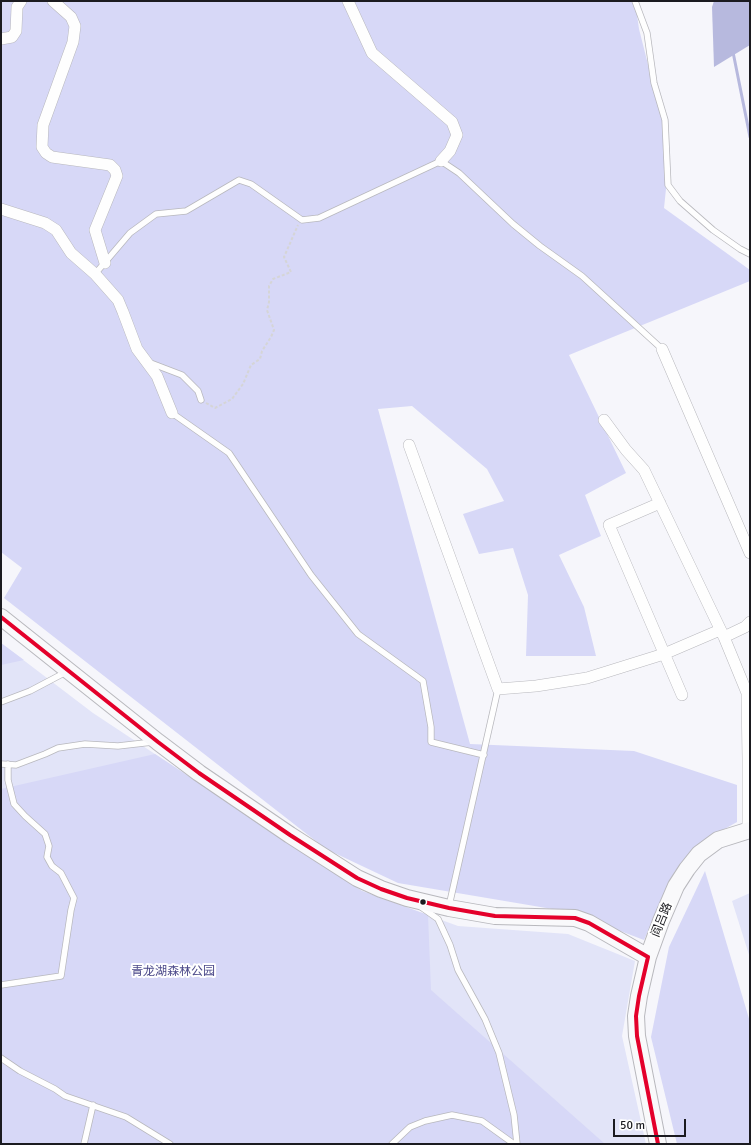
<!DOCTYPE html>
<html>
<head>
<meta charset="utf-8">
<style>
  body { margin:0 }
  #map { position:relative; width:751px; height:1145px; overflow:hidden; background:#f6f6fb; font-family:Signika,sans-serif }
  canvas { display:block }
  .frame { position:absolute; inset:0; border:2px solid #1b1b20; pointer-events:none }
  .scale { position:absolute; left:613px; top:1119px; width:73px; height:18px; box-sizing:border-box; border:2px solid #1b1b20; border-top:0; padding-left:5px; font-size:12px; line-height:14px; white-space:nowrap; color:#1b1b20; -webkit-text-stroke:3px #fff; paint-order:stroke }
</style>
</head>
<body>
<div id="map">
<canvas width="751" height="1145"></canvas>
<div class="frame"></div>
<div class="scale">50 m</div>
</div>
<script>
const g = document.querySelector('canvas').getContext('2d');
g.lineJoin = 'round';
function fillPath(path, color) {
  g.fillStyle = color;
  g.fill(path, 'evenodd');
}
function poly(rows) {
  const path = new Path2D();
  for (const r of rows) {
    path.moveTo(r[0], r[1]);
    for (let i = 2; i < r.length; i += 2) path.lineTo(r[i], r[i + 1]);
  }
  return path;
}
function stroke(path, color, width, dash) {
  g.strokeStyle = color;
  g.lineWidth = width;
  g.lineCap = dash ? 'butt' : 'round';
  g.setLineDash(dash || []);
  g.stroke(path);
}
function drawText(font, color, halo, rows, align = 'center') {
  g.font = font + ' Signika,"Noto Sans SC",sans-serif';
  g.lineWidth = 4;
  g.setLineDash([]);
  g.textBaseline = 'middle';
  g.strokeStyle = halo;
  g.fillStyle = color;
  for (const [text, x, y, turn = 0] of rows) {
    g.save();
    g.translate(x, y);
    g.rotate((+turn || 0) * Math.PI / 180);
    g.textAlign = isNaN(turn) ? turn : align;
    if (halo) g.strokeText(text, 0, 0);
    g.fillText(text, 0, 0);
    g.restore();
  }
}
const green = poly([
  [1,643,93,713,362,891,458,926,568,934,635,961,622,1036,646,1144,1,1144],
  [750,893,750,958,732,901]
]);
const forest = poly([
  [1,1,635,1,639,29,670,151,664,208,750,270,750,281,569,355,626,473,585,495,601,536,559,555,584,607,596,656,526,656,528,595,513,548,479,554,463,514,504,501,487,469,412,406,378,409,470,744,634,751,737,785,737,822,705,840,675,871,644,940,570,912,398,883,326,849,4,598,22,568,1,552],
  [1,643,24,660,1,665],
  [155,754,362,891,428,915,431,990,605,1144,1,1144,1,789],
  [705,871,750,1022,750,1144,677,1144,651,1037,669,947]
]);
const water = poly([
  [714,1,750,1,750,45,714,67,712,7]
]);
const stream = poly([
  [733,52,750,137]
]);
const path = poly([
  [206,403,215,408,232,399,243,384,251,365,260,359,262,351,271,337,274,330,267,310,269,302,269,286,273,279,291,272,284,257,298,225]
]);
const service = poly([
  [635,1,647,33,654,83,665,120,668,185,680,201,713,230,740,249,750,254],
  [95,274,130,233,156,214,186,211,239,180,251,184,302,220,319,218,441,161,459,173,513,224,540,246,582,276,662,349],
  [148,362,182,375,198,391,201,400],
  [172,413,229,453,311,575,358,634,423,681,431,727,431,742,484,755],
  [1,702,30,691,66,672],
  [1,764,16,765,45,754,58,748,85,744,118,746,153,742],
  [449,906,498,689],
  [421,907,438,919,450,945,458,970,485,1019,499,1053,514,1115,517,1144],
  [1,985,61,976,71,910,74,898,61,873,52,866,47,857,49,846,45,834,25,816,14,804,8,780,8,764],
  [1,1058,20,1071,55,1089,65,1096,126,1117,170,1144],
  [84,1144,93,1105],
  [392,1144,410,1127,425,1121,452,1115,482,1121,514,1144]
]);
const minor = poly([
  [53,1,71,17,75,26,73,42,43,125,42,147,46,153,52,157,110,165,115,170,117,176,95,230,105,263],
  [348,1,372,53,452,122,457,135,450,151,441,161],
  [1,39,12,37,16,31,17,7,21,1],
  [1,209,45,223,56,230,71,253,95,274,118,300,123,312,137,349,157,376,172,413],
  [662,349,750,553],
  [604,420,626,450,644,470,724,637,747,693,748,759,748,830],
  [409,445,498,689,536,686,587,678,664,654,720,630],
  [660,503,609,525,682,695],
  [724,637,745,627,750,622]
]);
const secondary = poly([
  [1,617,158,742,199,773,290,835,357,878,381,889,407,898,449,908,495,916,575,918,589,923,648,957],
  [658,1144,637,1036,636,1016,639,996,648,957,661,921,676,886,687,869,699,854,718,840,750,830]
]);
const bus1 = poly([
  [1,617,158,742,199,773,290,835,357,878,381,889,407,898,449,908,495,916,575,918,589,923,648,957],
  [648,957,639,996,636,1016,637,1036,658,1144]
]);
const markers = [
  [423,902,3.5,"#1b1b20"]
];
const streetNames = [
  ["阎吕路",662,920,-68]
];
const parkNames = [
  ["青龙湖森林公园",173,972]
];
fillPath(green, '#e2e4f8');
fillPath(forest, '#d7d8f7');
fillPath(water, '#b7b9de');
stroke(stream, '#b7b9de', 3);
stroke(service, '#b8b8bd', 7);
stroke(minor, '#b8b8bd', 12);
stroke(secondary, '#b8b8bd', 18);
stroke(path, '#d5d5d6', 2, [3, 2]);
stroke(service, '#fefefe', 5.5);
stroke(minor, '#fefefe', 11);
stroke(secondary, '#f9f9fb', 16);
stroke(bus1, '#e4002b', 4);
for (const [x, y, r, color] of markers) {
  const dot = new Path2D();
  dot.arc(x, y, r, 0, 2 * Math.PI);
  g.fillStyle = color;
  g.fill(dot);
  stroke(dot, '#fff', 1.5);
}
drawText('12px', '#1b1b20', '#fff', streetNames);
drawText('12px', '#4b4989', '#fff', parkNames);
</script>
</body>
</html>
